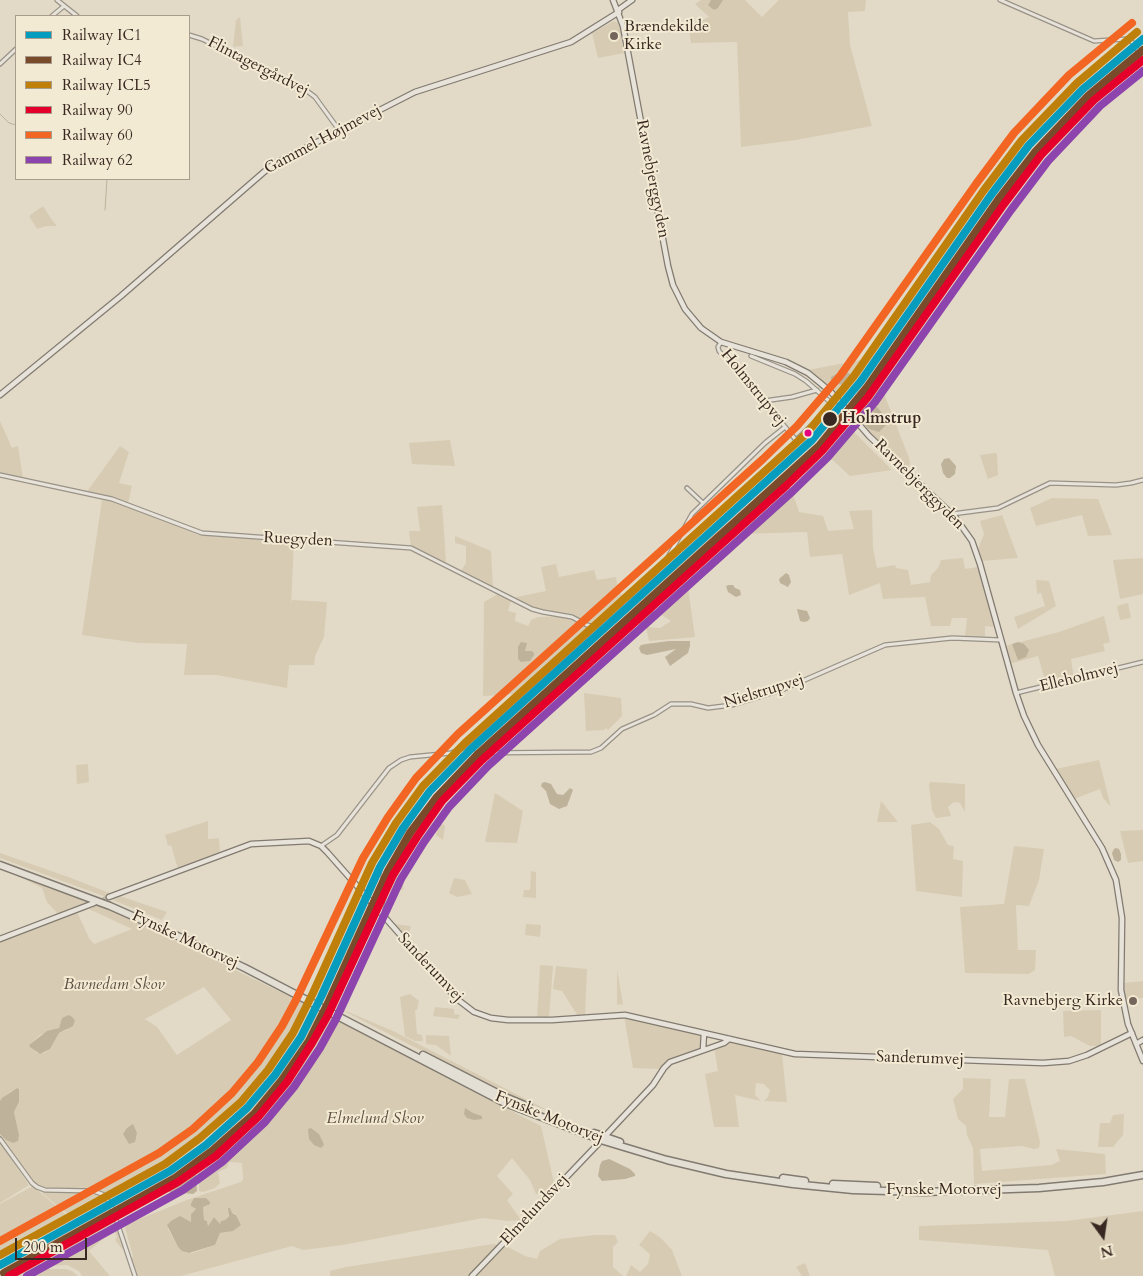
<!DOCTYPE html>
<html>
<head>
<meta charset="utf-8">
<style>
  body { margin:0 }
  #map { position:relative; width:1143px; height:1276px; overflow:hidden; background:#e2dac7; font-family:Cardo,serif }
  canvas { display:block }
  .legend { position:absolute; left:15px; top:15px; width:175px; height:165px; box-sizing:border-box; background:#f3ead3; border:1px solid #a99c8c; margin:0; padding:6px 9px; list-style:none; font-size:15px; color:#392821 }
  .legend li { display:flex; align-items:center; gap:10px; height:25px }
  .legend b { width:25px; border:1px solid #a99c8c }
  .north { position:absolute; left:1078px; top:1211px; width:50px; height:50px; -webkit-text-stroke:4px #f3ead3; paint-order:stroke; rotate:166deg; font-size:14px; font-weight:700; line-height:20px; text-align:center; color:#392821 }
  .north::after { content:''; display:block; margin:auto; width:18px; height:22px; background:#392821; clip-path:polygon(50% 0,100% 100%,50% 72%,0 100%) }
  .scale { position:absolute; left:15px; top:1238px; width:72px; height:22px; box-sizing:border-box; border:2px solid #392821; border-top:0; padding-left:6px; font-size:15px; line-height:18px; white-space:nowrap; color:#392821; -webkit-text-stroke:4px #f3ead3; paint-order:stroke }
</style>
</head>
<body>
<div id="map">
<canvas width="1143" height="1276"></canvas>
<ul class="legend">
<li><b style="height:6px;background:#069cbd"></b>Railway IC1</li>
<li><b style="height:6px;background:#7a4b2a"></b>Railway IC4</li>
<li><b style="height:6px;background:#be800a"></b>Railway ICL5</li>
<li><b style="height:6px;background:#e4002b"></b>Railway 90</li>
<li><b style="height:6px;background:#f26522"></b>Railway 60</li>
<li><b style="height:6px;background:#8e44ad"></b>Railway 62</li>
</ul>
<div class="north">N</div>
<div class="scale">200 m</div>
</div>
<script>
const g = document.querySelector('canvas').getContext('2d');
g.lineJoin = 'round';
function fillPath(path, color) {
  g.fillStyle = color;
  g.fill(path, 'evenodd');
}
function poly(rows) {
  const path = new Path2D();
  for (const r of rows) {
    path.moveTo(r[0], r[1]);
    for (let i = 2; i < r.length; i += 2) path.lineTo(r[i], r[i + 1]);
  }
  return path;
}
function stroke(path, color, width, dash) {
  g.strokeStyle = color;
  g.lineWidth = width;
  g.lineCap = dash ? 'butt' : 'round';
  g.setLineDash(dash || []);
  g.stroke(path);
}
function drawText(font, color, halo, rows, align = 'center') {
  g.font = font + ' Cardo,serif';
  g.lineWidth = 4;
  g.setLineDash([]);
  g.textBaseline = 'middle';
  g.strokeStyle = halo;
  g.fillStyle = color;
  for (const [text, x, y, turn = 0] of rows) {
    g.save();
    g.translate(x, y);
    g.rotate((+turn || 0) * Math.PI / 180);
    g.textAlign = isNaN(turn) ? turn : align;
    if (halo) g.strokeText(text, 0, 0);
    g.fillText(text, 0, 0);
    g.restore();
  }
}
const green = poly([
  [701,0,711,0,708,5,718,8,723,0,745,0,762,17,779,0,866,0,865,11,848,12,850,45,872,126,796,140,741,147,737,42,691,43,689,27,709,17,695,4],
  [240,17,243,46,233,47,236,20],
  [614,21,618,23,620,28,624,53,598,58,592,33],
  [43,206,52,220,57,226,46,226,37,229,29,216],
  [871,358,840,399,808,370],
  [876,373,909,458,910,463,908,471,876,440,846,406],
  [0,421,12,448,18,446,23,478,0,474],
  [843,421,892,470,850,476,827,455,790,485,799,512,823,516,828,531,854,529,849,511,872,510,873,548,877,568,895,565,896,568,908,570,911,585,930,582,931,575,938,568,941,560,963,558,965,569,978,567,994,627,985,626,985,638,965,637,967,618,952,618,950,626,931,626,925,597,883,599,880,583,849,595,842,554,810,557,807,532,738,534,707,557,684,565,685,567,695,637,649,641,646,627,660,628,671,621,660,614,667,604,656,590,612,624,679,562,784,478],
  [450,440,455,466,412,464,409,443],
  [120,446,129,452,119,483,132,486,128,503,86,493],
  [995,453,997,454,998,475,988,479,980,455],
  [1052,498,1098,499,1112,535,1088,536,1082,515,1036,526,1030,508],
  [102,500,119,503,198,535,294,542,291,605,292,600,327,602,324,637,315,656,314,665,289,665,287,688,217,675,184,675,187,644,138,643,82,635],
  [442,505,444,531,446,563,411,546,409,531,420,531,417,507],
  [1002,515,1018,558,982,561,978,549,984,534,980,521],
  [455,536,491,551,493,587,461,571,466,563,466,546,455,543],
  [1143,558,1143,594,1120,599,1113,560],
  [556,564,559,577,594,570,597,580,616,577,618,590,625,598,595,625,588,624,572,615,541,611,516,599,516,597,546,591,541,567],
  [1036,580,1049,581,1056,606,1018,629,1014,617,1045,606,1041,593,1037,594],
  [498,594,511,601,508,611,516,613,515,621,528,626,531,620,538,617,565,616,573,618,586,627,587,631,586,634,519,694,483,696,484,602],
  [1128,603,1131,618,1120,620,1117,606],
  [1104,616,1110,642,1103,644,1105,651,1071,659,1074,678,1046,684,1038,656,1009,664,1005,646,1059,632],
  [568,663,564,690,560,682,552,678],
  [584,693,621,698,622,716,608,730,606,728,604,730,586,731],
  [1099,760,1111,807,1103,798,1100,789,1074,799,1055,769],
  [88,764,89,782,77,784,76,765],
  [930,782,965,784,965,812,960,803,954,802,948,807,951,816,936,818,932,810,929,785],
  [495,793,523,811,517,843,485,842],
  [881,801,898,822,877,822],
  [208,821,208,839,219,838,220,853,178,869,171,845,168,846,165,835],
  [440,822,445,826,443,840,436,835],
  [930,822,939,829,948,845,954,846,953,859,963,861,962,897,916,891,911,825],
  [1143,830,1143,861,1128,863,1120,831],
  [1014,846,1044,849,1039,880,1029,906,1016,905,1018,950,1036,950,1035,970,1029,974,965,973,960,907,1004,904],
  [0,853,71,878,112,894,106,897,0,858],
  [531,871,536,872,536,898,523,897,524,890,530,890],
  [386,872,404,874,403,890,386,890,385,876],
  [12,873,92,902,59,915,47,902,42,888],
  [454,878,465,880,472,894,457,897,449,893],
  [120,896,167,912,162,920,113,900],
  [100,904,307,1005,290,1039,267,1076,233,1112,188,1151,110,1197,103,1191,42,1187,33,1182,0,1136,0,1134,6,1140,19,1135,14,1112,19,1102,19,1089,17,1088,10,1092,0,1101,0,941,77,912,89,938,94,944,132,929,89,909],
  [204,987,231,1020,177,1055,157,1027,145,1019],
  [68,1015,67,1030,59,1033,50,1049,44,1053,37,1053,29,1045,40,1035,59,1028,62,1018],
  [362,917,370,920,363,921,343,965,338,966,326,998,322,997,356,919],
  [393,924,411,926,407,939],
  [526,924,541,925,540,937,525,935],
  [540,965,553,966,549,1018,537,1019],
  [556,966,587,969,585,1016,578,1016,562,991,553,989],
  [617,970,623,1004,617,1005],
  [1143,981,1143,998,1125,1000,1123,983],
  [410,994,419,1001,417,1010,415,1010,417,1034,422,1035,423,1041,415,1041,405,1036,400,997],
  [332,1005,393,1031,553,1113,508,1095],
  [435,1007,454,1009,454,1014,460,1015,458,1019,433,1016],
  [1101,1010,1101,1046,1090,1046,1071,1036,1064,1037,1063,1011],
  [317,1012,323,1012,486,1098,541,1126,555,1187,547,1194,536,1194,530,1180,512,1158,497,1176,513,1194,507,1200,521,1220,508,1221,483,1218,343,1245,303,1250,292,1246,181,1276,136,1276,131,1260,133,1256,125,1228,127,1224,187,1200,241,1182,243,1179,242,1163,229,1162,227,1168,218,1172,220,1183,215,1188,203,1192,199,1191,199,1178,191,1162,213,1146,261,1096,289,1058],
  [191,1206,203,1209,204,1220,207,1221,208,1226,214,1217,220,1224,225,1221,229,1214,235,1213,241,1225,228,1232,220,1233,215,1245,193,1253,187,1253,178,1247,168,1229,191,1222,191,1214,196,1209],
  [624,1016,703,1035,700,1049,671,1059,661,1069,633,1068],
  [426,1035,449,1036,451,1056,436,1045,426,1044],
  [731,1041,782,1054,787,1102,764,1101,768,1097,770,1090,764,1084,756,1083,755,1095,761,1101,735,1095,739,1127,714,1127,705,1074,718,1071,714,1047],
  [963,1078,991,1079,989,1117,1005,1117,1009,1079,1025,1079,1040,1142,1039,1148,1034,1149,1022,1146,980,1149,982,1171,1051,1165,1060,1161,1056,1149,1105,1154,1106,1174,974,1184,973,1148,967,1135,966,1126,958,1119,953,1099,963,1089],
  [1124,1114,1123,1135,1113,1147,1098,1147,1100,1123,1110,1123,1113,1115],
  [0,1142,29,1185,0,1203],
  [33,1186,71,1219,0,1259,0,1204],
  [43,1191,96,1193,102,1196,103,1202,74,1218,74,1216,69,1215,42,1193],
  [109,1208,124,1248,122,1249,115,1240,117,1237,114,1230,89,1251,110,1276,82,1276,79,1271,67,1265,46,1266,43,1264,41,1256,42,1246,78,1226,75,1225],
  [1143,1211,1143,1276,1055,1276,1048,1250,919,1240,919,1226,1066,1221],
  [650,1231,661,1238,672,1250,682,1276,700,1276,626,1276,631,1265,640,1272,648,1264,650,1254,639,1245],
  [594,1235,615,1235,618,1242,613,1247,613,1267,623,1276,475,1276,504,1245,525,1256,537,1259,540,1251,560,1239],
  [493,1244,498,1245,470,1276,330,1276,330,1271,346,1267],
  [36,1248,41,1267,47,1269,66,1269,72,1271,78,1276,10,1276,3,1268,19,1257],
  [805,1263,810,1276,802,1276,796,1267]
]);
const water = poly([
  [711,0,723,0,718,8,714,10,708,5],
  [840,372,846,372,850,374,850,377,844,385,837,384,831,380,831,377],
  [868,404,877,407,883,414,887,424,879,432,869,429,859,419,859,413,864,405],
  [949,458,956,466,955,474,950,478,947,478,943,473,941,464,944,459],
  [786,573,789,575,791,582,788,587,780,583,779,579],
  [729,585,733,585,735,588,740,590,741,595,736,597,728,592,726,586],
  [649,608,653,610,655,617,647,623,635,625,635,622,644,609],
  [797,609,807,611,810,618,808,621,804,622,800,621],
  [669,641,690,641,690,646,688,653,670,666,665,657,676,649,647,655,641,653,639,648,641,645,646,644],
  [521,642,527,643,525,651,532,651,534,653,534,655,530,661,521,662,518,659,518,647],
  [1018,642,1024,644,1029,650,1026,657,1018,660,1012,644],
  [545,782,551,784,557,794,563,795,570,788,573,790,567,806,559,809,550,804,546,791,541,786,542,783],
  [1116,848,1119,849,1121,854,1121,860,1118,862,1114,860,1112,853,1114,849],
  [68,1015,71,1016,75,1020,73,1026,59,1033,50,1049,40,1054,30,1047,29,1045,47,1031,59,1028,62,1018],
  [17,1088,19,1089,19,1102,14,1112,19,1135,18,1141,13,1143,6,1140,0,1134,0,1101,2,1098],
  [465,1108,473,1113,482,1116,482,1119,474,1120,467,1118,464,1114],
  [133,1124,137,1133,135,1142,129,1144,123,1134,127,1128],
  [311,1128,319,1134,323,1142,324,1145,321,1148,314,1145,309,1139,308,1129],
  [609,1159,630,1169,635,1174,635,1176,625,1179,602,1181,598,1176,600,1165,602,1161],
  [191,1169,196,1174,197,1191,193,1194,184,1193,177,1195,169,1192,167,1187,169,1183,184,1179],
  [194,1198,206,1198,210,1202,210,1204,203,1207,204,1220,207,1221,208,1226,214,1217,220,1224,221,1221,225,1220,229,1216,228,1208,230,1208,232,1213,236,1215,241,1225,233,1231,220,1233,215,1245,189,1253,182,1251,178,1247,167,1225,171,1221,180,1216,191,1222,191,1214,196,1209,191,1206,191,1204]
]);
const stream = poly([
  [0,114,9,123,16,125],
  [105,210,107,179]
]);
const secondaryTunnel = poly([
  [97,902,109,897]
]);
const street = poly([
  [57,0,77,16],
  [1000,0,1094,41,1127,39,1132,42,1143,57],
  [52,16,64,6],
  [189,35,202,39,307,91,315,97,339,130],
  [0,64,16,49],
  [721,342,718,347,719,351,764,401,795,439,797,439,827,411,832,404,830,402,806,381,795,374,751,356],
  [764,401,792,397,817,390],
  [0,475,112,499,202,533,411,548,532,609,543,612,572,617,587,625,596,627],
  [687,488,703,503],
  [952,514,998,508,1050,483,1116,485,1131,483,1143,480],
  [1016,693,1143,662],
  [321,846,337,835,389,768,401,760,410,757,451,753,463,748,656,572,667,559,692,514,765,443,785,427],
  [380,912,384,897,383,876,384,870,415,820,428,801,471,755,475,753,591,752,601,748,622,729,654,715,671,704,691,704,708,708,732,705,784,689,885,645,952,638,1001,640],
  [0,1139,32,1183,37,1187,45,1190,93,1191,102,1194,106,1197,113,1210,135,1276]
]);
const secondary = poly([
  [613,0,623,26,668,266,673,285,685,309,701,328,721,342,786,362,808,373,819,382,831,392,869,436,955,517,972,541,980,564,1016,693,1024,716,1038,745,1102,848,1116,880,1122,918,1121,990,1128,1024,1143,1061],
  [618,10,632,0],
  [0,395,121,296,272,165,415,92,571,42,619,12],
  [109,897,251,844,309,841,321,846,327,852,457,999,474,1012,491,1018,508,1020,552,1020,625,1015,795,1054,1043,1063,1069,1061,1087,1055,1132,1033],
  [0,939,94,903],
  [1136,1044,1143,1040],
  [703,1050,704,1033],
  [607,1134,653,1085,664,1068,670,1062,724,1043,729,1039],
  [472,1276,598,1144]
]);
const highway = poly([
  [0,865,110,906,182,938,245,968,503,1102,604,1141,667,1160,726,1174,793,1184,853,1190,924,1192,1039,1188,1103,1182,1143,1175],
  [423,1055,505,1097,529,1107],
  [594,1133,620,1142],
  [783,1178,805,1181],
  [833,1184,877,1186]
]);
const rail1 = poly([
  [0,1265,170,1171,206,1145,247,1108,275,1075,301,1037,321,997,380,867,403,828,430,791,471,749,812,440,861,381,991,195,1029,145,1083,89,1143,39]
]);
const rail2 = poly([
  [4,1273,175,1178,212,1151,254,1114,282,1080,309,1041,329,1001,388,871,410,833,437,797,477,755,819,446,868,386,998,200,1036,151,1089,95,1143,50]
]);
const rail3 = poly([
  [0,1255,165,1164,200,1138,241,1102,268,1070,293,1033,313,993,372,863,396,823,423,786,465,743,806,434,854,376,984,190,1022,140,1077,83,1137,32]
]);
const rail4 = poly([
  [9,1276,178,1182,216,1156,259,1116,287,1082,312,1043,328,1015,393,875,417,837,442,801,482,760,787,485,822,451,868,397,1004,204,1041,155,1094,100,1143,60]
]);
const rail5 = poly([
  [0,1241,159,1153,193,1129,232,1093,258,1062,282,1026,296,1000,363,858,388,817,416,778,458,734,763,459,797,426,840,376,976,184,1014,133,1069,75,1132,23]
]);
const rail6 = poly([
  [27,1276,183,1190,222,1162,265,1122,294,1087,320,1048,336,1019,401,879,424,842,449,807,488,766,793,491,828,457,875,402,1011,210,1048,161,1100,106,1143,71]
]);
const markers = [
  [614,36,5,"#74665b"],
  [830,419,8,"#392821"],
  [808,433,4.5,"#e5007d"],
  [1133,1001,5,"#74665b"]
];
const poiNames = [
  ["Brændekilde",624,27],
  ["Kirke",624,45],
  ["Ravnebjerg Kirke",1123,1001,"right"]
];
const streetNames = [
  ["Flintagergårdvej",258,67,27],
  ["Gammel Højmevej",323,140,-28],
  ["Ravnebjerggyden",652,179,79],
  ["Holmstrupvej",753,388,51],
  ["Ravnebjerggyden",919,485,45],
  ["Ruegyden",298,540,3],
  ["Elleholmvej",1079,678,-14],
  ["Nielstrupvej",764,692,-17],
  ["Fynske Motorvej",185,940,25],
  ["Sanderumvej",430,968,47],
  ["Sanderumvej",920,1059,2],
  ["Fynske Motorvej",549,1118,22],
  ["Fynske Motorvej",944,1190],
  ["Elmelundsvej",535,1210,-47]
];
const stopNames = [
  ["Holmstrup",842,419]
];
const parkNames = [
  ["Bavnedam Skov",114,985],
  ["Elmelund Skov",375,1119]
];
fillPath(green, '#d7ccb3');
fillPath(water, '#bfb29a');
stroke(stream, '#bfb29a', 1);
stroke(secondaryTunnel, '#c0b6a6', 4.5, [4.5, 2]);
stroke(street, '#989287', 5.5);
stroke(secondary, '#817a70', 7);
stroke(highway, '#817a70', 9);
stroke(street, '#e8e3da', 3);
stroke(secondary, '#e8e3da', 4.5);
stroke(highway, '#e4dfd5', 6);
stroke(rail1, '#069cbd', 8);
stroke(rail2, '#7a4b2a', 8);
stroke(rail3, '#be800a', 8);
stroke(rail4, '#e4002b', 8);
stroke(rail5, '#f26522', 8);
stroke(rail6, '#8e44ad', 8);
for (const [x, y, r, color] of markers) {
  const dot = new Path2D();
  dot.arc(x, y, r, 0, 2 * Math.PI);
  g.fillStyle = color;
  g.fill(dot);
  stroke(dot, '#f3ead3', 2);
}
drawText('16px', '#392821', '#f3ead3', poiNames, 'left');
drawText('16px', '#392821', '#f3ead3', streetNames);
drawText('bold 16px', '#392821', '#f3ead3', stopNames, 'left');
drawText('italic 16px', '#5e4e41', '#f3ead3', parkNames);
</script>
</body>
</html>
